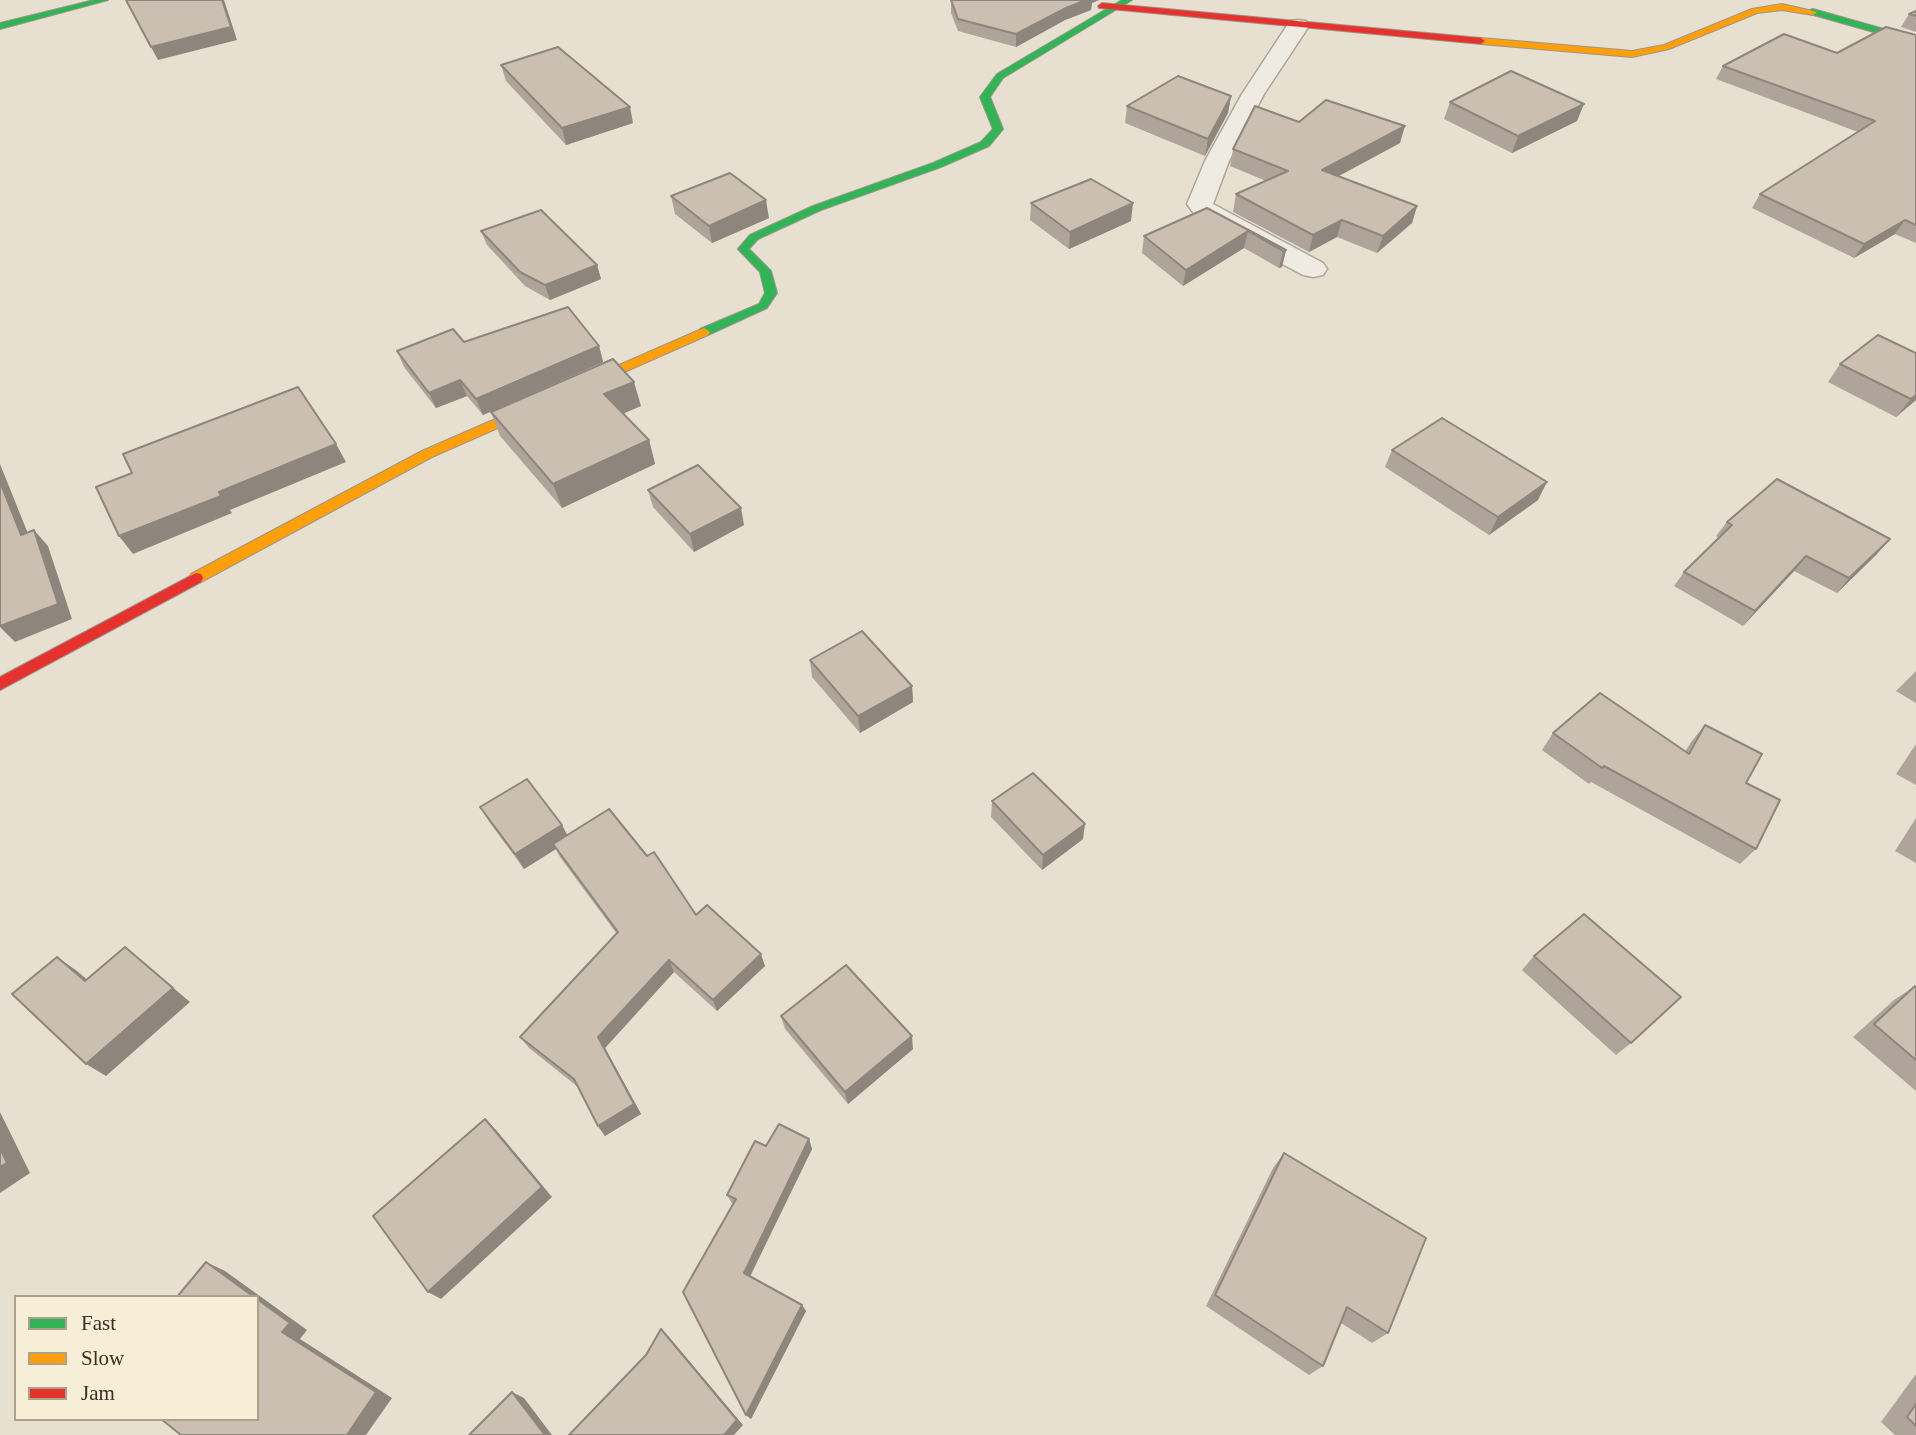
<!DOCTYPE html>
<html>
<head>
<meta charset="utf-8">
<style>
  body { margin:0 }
  #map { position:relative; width:1916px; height:1435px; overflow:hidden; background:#e7e0d1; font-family:"Times New Roman",serif }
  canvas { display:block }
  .legend { position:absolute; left:14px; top:1295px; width:245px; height:126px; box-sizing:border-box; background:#f7eed8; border:2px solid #ada18e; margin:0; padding:9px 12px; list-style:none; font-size:21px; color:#3d2e20 }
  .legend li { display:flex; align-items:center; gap:14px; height:35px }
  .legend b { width:35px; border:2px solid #ada18e }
</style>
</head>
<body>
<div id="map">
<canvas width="1916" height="1435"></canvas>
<ul class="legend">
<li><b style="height:9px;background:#30b455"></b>Fast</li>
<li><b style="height:9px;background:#ff9f0a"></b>Slow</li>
<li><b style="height:9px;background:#e5322d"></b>Jam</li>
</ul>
</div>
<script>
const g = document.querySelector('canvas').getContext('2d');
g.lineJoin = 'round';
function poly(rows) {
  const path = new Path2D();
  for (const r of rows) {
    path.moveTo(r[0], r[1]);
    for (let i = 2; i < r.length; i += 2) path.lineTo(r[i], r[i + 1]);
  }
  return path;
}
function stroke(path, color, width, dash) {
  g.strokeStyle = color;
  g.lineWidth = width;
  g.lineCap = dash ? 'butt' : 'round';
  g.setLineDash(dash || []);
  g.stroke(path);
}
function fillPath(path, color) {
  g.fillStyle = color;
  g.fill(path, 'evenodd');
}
const street = poly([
  [1298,20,1306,21,1309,26,1264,94,1229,161,1213,204,1323,263,1327,269,1323,275,1313,277,1303,275,1198,219,1187,204,1205,161,1242,94,1290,21,1298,20]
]);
const fast = poly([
  [94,0,108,0,0,29,0,23,94,0],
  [1122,0,1132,0,1003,78,990,97,1003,129,989,146,941,167,821,210,758,239,749,249,771,271,777,293,767,308,708,335,700,335,700,329,759,304,765,293,760,272,738,249,750,235,813,206,933,163,981,142,993,129,980,97,997,74,1122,0],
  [1813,9,1916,38,1916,44,1810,14,1810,10,1813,9]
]);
const slow = poly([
  [1782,4,1817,12,1813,15,1782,10,1757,13,1669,49,1632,57,1481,44,1477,41,1481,38,1632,51,1664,45,1752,9,1782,4],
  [704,328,710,332,708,335,432,457,201,582,196,583,189,578,191,574,422,451,704,328]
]);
const jam = poly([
  [1102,3,1481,38,1485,41,1481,44,1099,8,1098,6,1102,3],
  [196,573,201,574,203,578,201,582,0,690,0,677,196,573]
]);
const wall = poly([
  [951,0,1099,0,1092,3,1091,10,1065,20,1016,47,958,31,951,13],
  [1916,11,1916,32,1901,27,1909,14],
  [1916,35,1916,243,1895,234,1854,258,1752,208,1760,194,1858,132,1716,79,1723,66,1837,53],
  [501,65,633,123,566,145,506,81],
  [1231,96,1228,113,1205,156,1125,123,1127,106],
  [1450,102,1577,121,1512,153,1444,119],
  [1299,122,1400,143,1339,176,1417,206,1412,223,1377,253,1337,237,1309,252,1233,212,1236,194,1266,181,1230,166,1233,149],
  [671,196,769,218,712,243,675,214],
  [1031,203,1131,221,1069,249,1030,220],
  [1207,208,1286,250,1282,267,1279,268,1244,248,1183,286,1142,253,1144,236],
  [481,231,597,265,601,279,550,300,525,286,487,245],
  [599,346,603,362,483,415,467,396,436,408,404,367,397,351],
  [1916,353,1916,400,1896,417,1828,382,1840,364],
  [641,406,623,414,649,440,655,464,562,508,500,436,491,412],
  [1392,450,1538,500,1489,535,1385,467],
  [648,490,744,525,694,552,653,507],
  [1727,522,1877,554,1837,593,1794,571,1743,626,1674,586,1684,572,1719,538,1716,536],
  [810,660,912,686,913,702,860,733,812,677],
  [1916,671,1916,703,1896,691],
  [1705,725,1746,783,1756,849,1740,864,1591,782,1589,784,1542,750,1553,733,1685,752,1691,742],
  [1916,744,1916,785,1896,774],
  [992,801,1083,839,1042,870,991,817],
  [480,807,567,835,696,915,765,966,717,1011,674,972,605,1048,641,1114,605,1136,598,1126,578,1087,529,1048,520,1037,617,934,560,857,556,849,524,869,490,823],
  [1916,818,1916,863,1895,851],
  [1534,956,1631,1043,1616,1055,1522,970],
  [1915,986,1916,987,1916,1091,1853,1037,1894,1000],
  [781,1016,913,1049,848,1104,785,1029],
  [809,1139,812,1149,750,1277,802,1305,806,1311,751,1419,746,1415,733,1205,727,1195,766,1146],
  [1284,1153,1388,1333,1372,1343,1341,1323,1323,1366,1309,1375,1206,1306,1273,1168],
  [1916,1374,1916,1435,1895,1435,1881,1422]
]);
const shadedWall = poly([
  [222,0,224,0,237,40,158,60,151,47],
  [1086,0,1099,0,1092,3,1091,10,1065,20,1016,47,1016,34,1066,8],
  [1231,96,1228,113,1205,156,1208,139],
  [1584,104,1577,121,1512,153,1518,136],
  [630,107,633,123,566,145,562,128],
  [1405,126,1400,143,1318,187,1322,170],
  [766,200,769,218,712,243,709,226],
  [1133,203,1131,221,1069,249,1070,232],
  [1417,206,1412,223,1377,253,1383,236],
  [1342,220,1337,237,1309,252,1313,235],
  [1905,220,1895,234,1854,258,1864,244],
  [1248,231,1244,248,1183,286,1186,270],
  [1286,250,1282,267,1279,268,1283,251],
  [597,265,601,279,550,300,545,285],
  [599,346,603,362,483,415,476,399],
  [460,380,467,396,436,408,429,393],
  [634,382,641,406,611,418,604,394],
  [1916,395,1916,400,1896,417,1911,399],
  [649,440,655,464,562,508,553,484],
  [336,444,346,462,230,510,232,513,133,554,119,536,219,492],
  [0,464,35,551,21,535,0,482],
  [1547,482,1538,500,1489,535,1498,517],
  [741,508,744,525,694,552,690,534],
  [34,530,48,546,72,619,15,642,0,627],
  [1890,539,1877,554,1837,593,1849,578],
  [1806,556,1794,571,1743,626,1755,611],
  [912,686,913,702,860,733,858,716],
  [1085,824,1083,839,1042,870,1043,855],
  [562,825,570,840,553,844,556,849,524,869,515,854],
  [125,947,190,1002,106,1076,86,1064],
  [761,954,765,966,717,1011,713,1000],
  [57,957,77,971,104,994,85,981],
  [669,960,674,972,605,1048,641,1114,605,1136,598,1126,598,1037],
  [912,1036,913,1049,848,1104,845,1092],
  [0,1112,30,1173,0,1193],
  [485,1119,496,1130,552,1197,441,1299,428,1292],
  [809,1139,812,1149,748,1280,744,1273],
  [206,1262,225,1271,307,1330,300,1339,392,1398,366,1435,347,1435,257,1299,257,1297,254,1297],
  [802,1305,806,1311,751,1419,746,1415],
  [661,1329,668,1336,743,1425,734,1435,724,1435],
  [512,1392,524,1398,552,1435,545,1435]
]);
const building = poly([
  [126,0,222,0,231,27,151,47,126,0],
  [951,0,1086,0,1066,8,1016,34,958,19,951,0],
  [1916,11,1916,16,1909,14,1916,11],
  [1886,27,1916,35,1916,225,1905,220,1864,244,1760,194,1875,121,1723,66,1784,34,1837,53,1886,27],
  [558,47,630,107,562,128,501,65,558,47],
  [1511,71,1584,104,1518,136,1450,102,1511,71],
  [1178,76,1231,96,1208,139,1127,106,1178,76],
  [1326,100,1405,126,1322,170,1417,206,1383,236,1342,220,1313,235,1236,194,1288,171,1233,149,1255,106,1299,122,1326,100],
  [730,173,766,200,709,226,671,196,730,173],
  [1091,179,1133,203,1070,232,1031,203,1091,179],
  [1207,208,1286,250,1283,251,1248,231,1186,270,1144,236,1207,208],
  [541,210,597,265,545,285,520,272,481,231,541,210],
  [568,307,599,346,476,399,460,380,429,393,397,351,453,329,464,342,568,307],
  [1878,335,1916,353,1916,395,1911,399,1840,364,1878,335],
  [613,359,634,382,604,394,649,440,553,484,491,412,613,359],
  [298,387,336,444,219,492,221,496,119,536,96,487,132,473,123,454,298,387],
  [1442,418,1547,482,1498,517,1392,450,1442,418],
  [698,465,741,508,690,534,648,490,698,465],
  [1777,479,1890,539,1849,578,1806,556,1755,611,1684,572,1732,525,1727,522,1777,479],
  [0,482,21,535,34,530,58,604,0,626,0,482],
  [862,631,912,686,858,716,810,660,862,631],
  [1600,693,1689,754,1705,725,1762,754,1746,783,1780,800,1756,849,1604,766,1602,768,1553,733,1600,693],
  [1033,773,1085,824,1043,855,992,801,1033,773],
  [527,779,562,825,515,854,480,807,527,779],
  [609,809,647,856,654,852,696,915,707,905,761,954,713,1000,669,960,598,1037,634,1104,598,1126,574,1079,520,1037,618,932,553,844,609,809],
  [1584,914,1681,997,1631,1043,1534,956,1584,914],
  [125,947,173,988,86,1064,12,994,57,957,85,981,125,947],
  [846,965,912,1036,845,1092,781,1016,846,965],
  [1915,986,1916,987,1916,1060,1874,1024,1915,986],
  [485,1119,542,1187,428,1292,373,1216,485,1119],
  [779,1124,809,1139,744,1273,802,1305,746,1415,683,1292,736,1199,727,1195,755,1141,766,1146,779,1124],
  [0,1148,7,1163,0,1167,0,1148],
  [1284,1153,1426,1238,1388,1333,1347,1307,1323,1366,1215,1295,1284,1153],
  [206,1262,254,1297,177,1297,206,1262],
  [257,1299,290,1323,282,1332,376,1392,347,1435,181,1435,161,1419,257,1419,257,1299],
  [661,1329,737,1420,724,1435,569,1435,646,1355,661,1329],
  [512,1392,545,1435,469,1435,512,1392],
  [1916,1404,1916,1426,1907,1417,1916,1404]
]);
stroke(street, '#ada599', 3);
stroke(fast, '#9c958a', 2);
stroke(slow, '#9c958a', 2);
stroke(jam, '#9c958a', 2);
fillPath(street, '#efebe3');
fillPath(fast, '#30b455');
fillPath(slow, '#ff9f0a');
fillPath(jam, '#e5322d');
fillPath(wall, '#afa499');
fillPath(shadedWall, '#8e867d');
fillPath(building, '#cbbfb2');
stroke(building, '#8e867d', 2);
</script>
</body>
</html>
